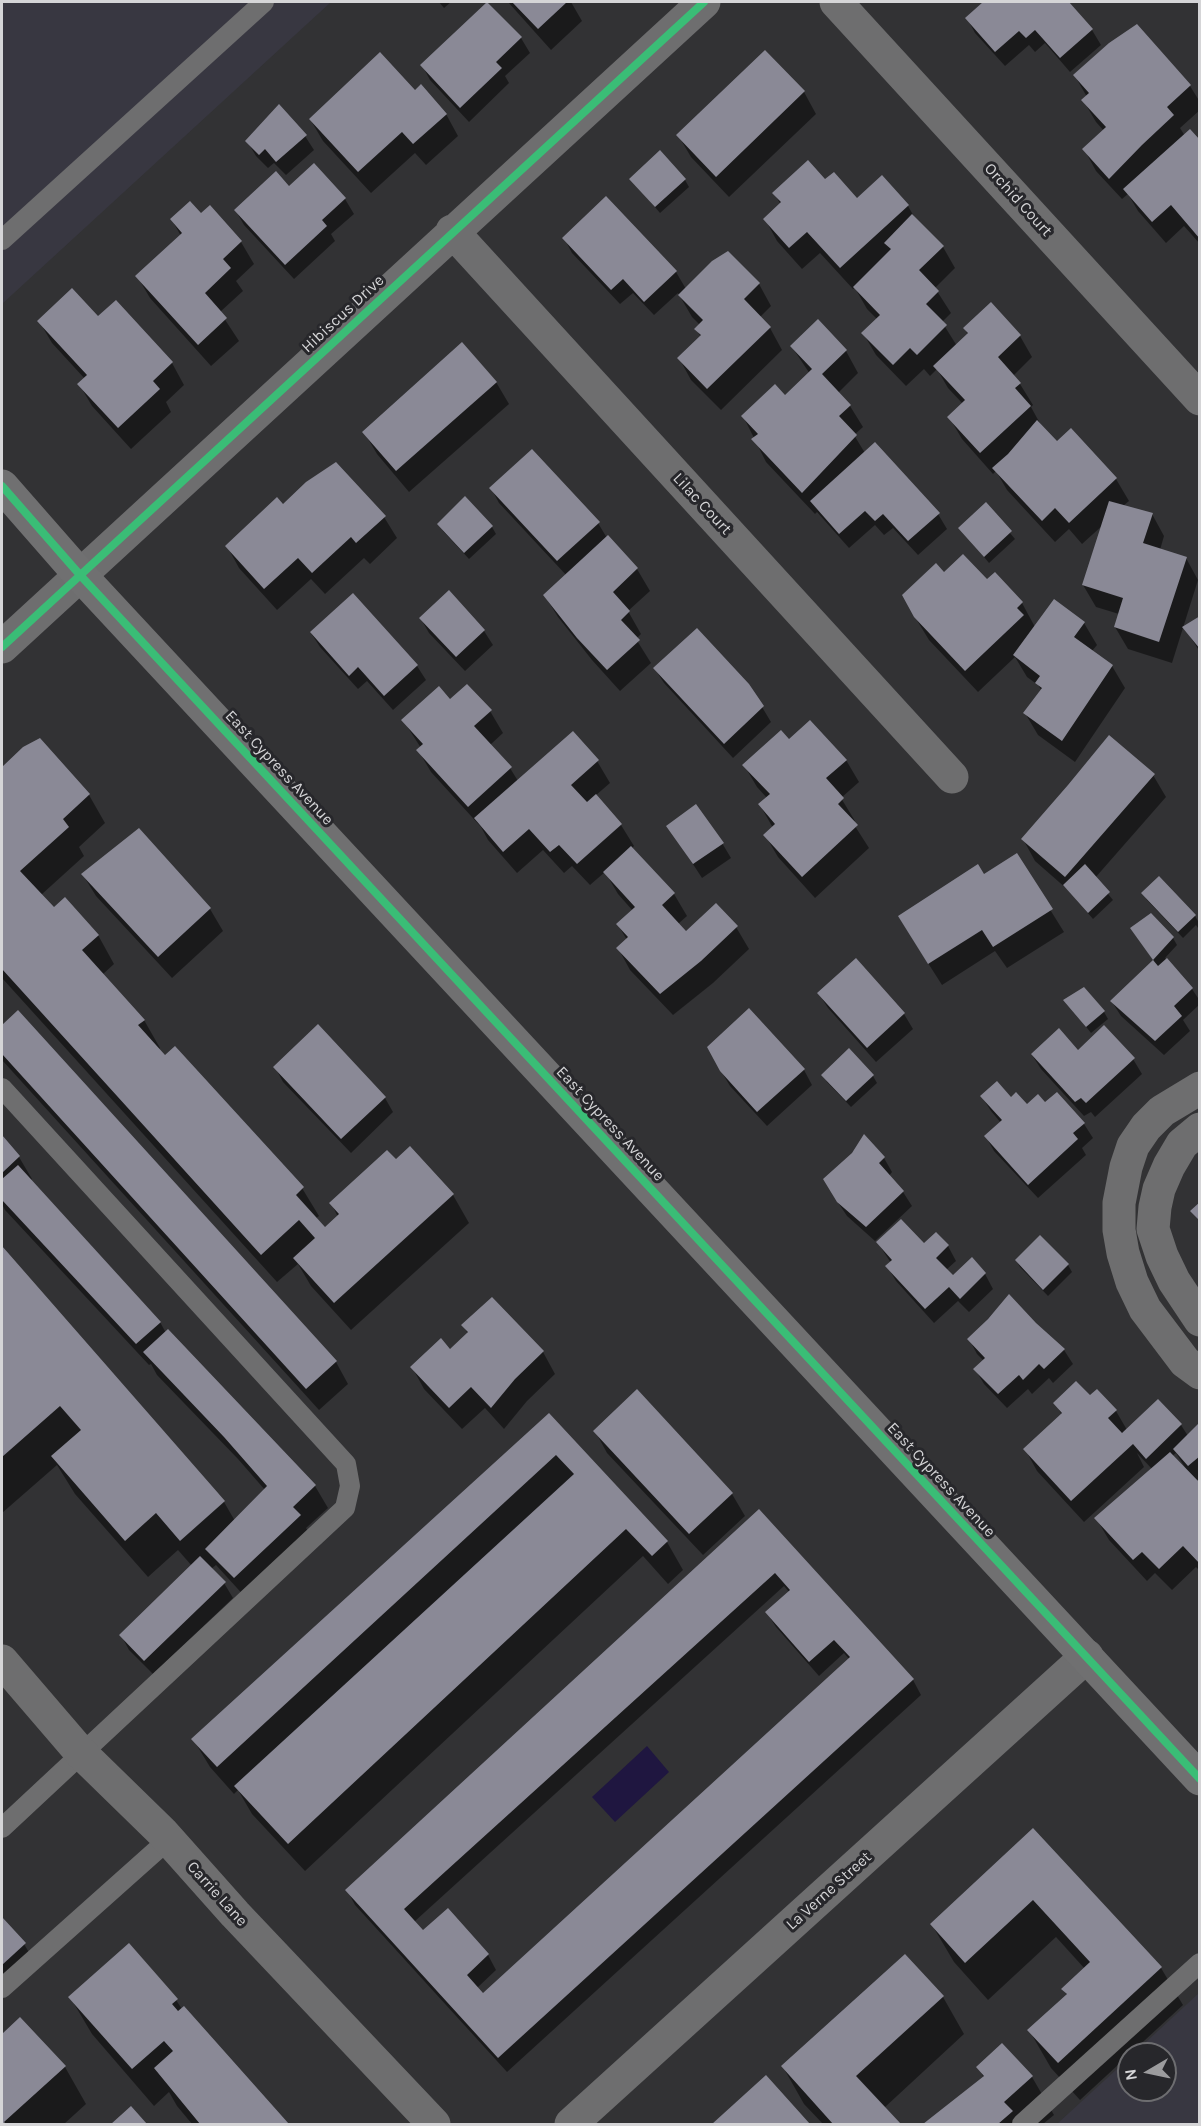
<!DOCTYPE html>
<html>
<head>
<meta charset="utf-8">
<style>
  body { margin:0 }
  #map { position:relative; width:1201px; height:2126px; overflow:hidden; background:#323234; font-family:Karla,sans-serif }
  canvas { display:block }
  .frame { position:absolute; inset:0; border:3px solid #d5d5d7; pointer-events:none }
  .north { position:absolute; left:1117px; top:2042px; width:60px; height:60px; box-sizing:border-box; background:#27272b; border:2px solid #6d6d70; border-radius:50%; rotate:261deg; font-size:16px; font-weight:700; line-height:24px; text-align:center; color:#d5d5d7 }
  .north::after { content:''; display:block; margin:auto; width:21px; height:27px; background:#9c9c9e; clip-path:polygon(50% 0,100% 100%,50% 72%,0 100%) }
</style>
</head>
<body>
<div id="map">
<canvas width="1201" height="2126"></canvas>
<div class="frame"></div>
<div class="north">N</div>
</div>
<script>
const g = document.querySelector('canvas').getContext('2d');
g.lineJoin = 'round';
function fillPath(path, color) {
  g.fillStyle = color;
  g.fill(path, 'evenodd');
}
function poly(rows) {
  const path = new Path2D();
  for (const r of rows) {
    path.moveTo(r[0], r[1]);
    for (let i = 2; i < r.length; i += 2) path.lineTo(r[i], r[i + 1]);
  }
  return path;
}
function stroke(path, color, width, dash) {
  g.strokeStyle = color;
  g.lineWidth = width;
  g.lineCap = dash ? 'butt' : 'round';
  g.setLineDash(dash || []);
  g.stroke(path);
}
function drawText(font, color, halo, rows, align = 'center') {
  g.font = font + ' Karla,sans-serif';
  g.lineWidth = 6;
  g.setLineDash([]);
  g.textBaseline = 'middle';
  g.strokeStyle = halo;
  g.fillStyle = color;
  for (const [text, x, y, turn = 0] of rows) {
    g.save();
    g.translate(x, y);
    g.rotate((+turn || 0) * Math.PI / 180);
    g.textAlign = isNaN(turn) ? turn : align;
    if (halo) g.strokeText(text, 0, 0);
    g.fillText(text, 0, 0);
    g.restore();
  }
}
const built = poly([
  [2,2,331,2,2,304],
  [1199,1993,1199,2124,1057,2124,1129,2058,1129,2090,1165,2090,1165,2054,1133,2054]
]);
const water = poly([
  [647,1746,669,1772,615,1822,592,1797]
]);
const shadow = poly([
  [439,2,451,2,444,8],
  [508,2,571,2,582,21,551,50],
  [985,2,1067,2,1092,30,1101,45,1070,72,1045,43,1035,52,1029,45,1005,66,975,33,967,18],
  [488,3,521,38,530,53,505,76,509,83,469,122,430,80,422,65],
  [1075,76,1190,86,1200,102,1200,110,1180,128,1185,136,1200,142,1200,244,1184,226,1166,243,1138,211,1128,194,1122,199,1096,171,1084,149,1104,131,1096,122,1083,100,1087,97],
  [415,92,446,114,458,136,426,165,415,153,371,193,323,141,310,119],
  [804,92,816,114,729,197,691,157,678,135],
  [305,136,314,150,286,175,274,163,268,168,256,156,247,141],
  [314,165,345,199,354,214,331,234,335,241,294,279,244,225,236,211,289,188],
  [882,177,908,206,916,220,943,247,955,268,935,288,951,313,942,322,957,346,968,335,965,329,1020,336,1032,357,1013,376,1020,384,1033,405,1031,407,1042,427,1057,443,1116,479,1129,501,1123,506,1152,514,1164,536,1160,550,1186,558,1198,580,1172,663,1128,649,1115,627,1119,614,1096,607,1083,585,1103,525,1082,544,1069,529,1055,542,1007,490,996,471,993,474,962,439,949,417,963,404,948,388,937,369,930,376,924,369,906,386,876,355,863,333,877,319,867,309,855,288,853,289,820,253,802,269,777,241,765,219,781,205,774,193,825,181,857,200],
  [631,179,685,180,689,187,660,213],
  [606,198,676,272,686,289,728,253,759,284,771,306,760,317,770,328,782,350,721,410,691,380,679,358,701,337,696,329,700,325,692,317,678,293,654,315,633,293,620,304,572,253,564,238],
  [210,208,241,242,254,264,236,281,243,291,220,312,239,341,211,366,150,298,137,276,181,236,172,220,201,215],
  [98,319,172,363,184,385,166,402,171,412,131,449,92,406,79,384,85,379,52,343,39,321],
  [792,347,846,351,858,373,838,393,850,406,863,427,854,435,865,453,938,514,947,529,918,555,893,528,884,535,875,525,849,548,817,512,815,514,766,462,743,416,785,397,810,374],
  [496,382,509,404,409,492,377,454,364,432],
  [491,488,598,523,607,538,637,569,650,591,628,611,641,634,636,639,651,663,620,691,592,660,558,617,545,596,567,576,499,503],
  [986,504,1015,539,989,563,960,528],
  [283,506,384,517,397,538,370,564,364,558,325,594,311,579,277,610,239,568,227,546],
  [439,524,492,527,496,534,469,559,443,531],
  [944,574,987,582,1022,603,1035,627,1084,623,1097,645,1092,651,1112,666,1125,688,1075,762,1038,735,1025,713,1042,691,1038,685,1027,677,1015,657,978,692,929,640,915,617],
  [1200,618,1200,652,1184,627],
  [421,619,484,631,493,645,465,671,429,633],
  [311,633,417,666,426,680,393,710,367,681,358,689,320,647],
  [655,669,762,707,771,722,733,758,664,683],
  [450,702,490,711,503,733,490,745,510,768,518,781,597,761,610,783,595,796,621,825,634,846,631,849,674,894,687,916,678,924,686,933,736,927,749,949,713,983,673,1015,630,970,618,948,627,940,618,925,633,911,618,894,605,872,590,885,572,866,564,873,543,850,517,873,488,840,481,827,431,772,418,750,421,748,403,720],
  [789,741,846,760,859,782,841,798,855,821,853,823,869,848,815,898,778,857,765,835,773,828,760,805,767,798,757,787,744,765],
  [24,748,89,795,105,823,79,847,84,856,41,895,54,909,98,935,114,964,102,975,144,1020,160,1048,159,1050,302,1188,319,1216,315,1219,325,1229,338,1217,331,1203,396,1161,453,1195,469,1223,351,1330,311,1286,298,1264,277,1282,2,978,2,769],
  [1153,775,1166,797,1095,878,1113,900,1093,919,1067,889,1035,861,1023,839],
  [668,826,722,843,731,858,702,878],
  [138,830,210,909,223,931,172,978,96,896,83,875],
  [1016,855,1064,932,1007,968,995,951,942,985,912,938,984,876],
  [1143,893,1195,916,1198,921,1200,920,1200,931,1196,925,1183,938,1147,900],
  [1136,935,1173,938,1177,945,1165,958,1192,989,1200,1001,1200,1004,1183,1020,1190,1031,1164,1055,1121,1016,1112,1002,1154,961],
  [856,960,904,1014,913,1029,876,1062,828,1008,819,994],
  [1065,1000,1104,1012,1108,1019,1091,1033],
  [18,1012,336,1362,348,1384,319,1410,2,1060,2,1027],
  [849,1050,873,1076,877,1083,851,1107,827,1082,823,1075],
  [1078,1052,1133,1059,1142,1074,1095,1117,1091,1112,1084,1116,1041,1069,1032,1055],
  [275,1067,385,1098,393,1112,351,1153,283,1082],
  [804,1070,812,1085,767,1126,730,1086,721,1071],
  [1057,1094,1084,1124,1093,1138,1082,1148,1086,1155,1038,1198,994,1151,986,1137,1001,1123,991,1111,982,1097,1011,1099,1027,1106,1045,1104],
  [2,1138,19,1157,32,1179,30,1181,160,1322,166,1333,168,1331,315,1486,328,1508,306,1528,313,1538,247,1599,216,1565,211,1569,224,1583,233,1598,153,1674,129,1650,121,1635,192,1566,178,1550,148,1577,75,1494,57,1465,2,1513,2,1248,224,1502,235,1521,265,1490,238,1459,157,1375,151,1364,149,1365,5,1210,2,1204],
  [884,1158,892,1172,889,1176,903,1192,912,1206,875,1241,847,1216,833,1195],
  [878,1243,948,1246,956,1261,946,1270,953,1277,972,1259,985,1274,993,1289,969,1312,958,1301,934,1323,896,1281,887,1266,891,1263],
  [1016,1260,1068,1265,1072,1272,1048,1296,1020,1267],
  [1009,1296,1035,1324,1064,1350,1073,1364,1053,1383,1049,1378,1032,1394,1028,1389,1007,1408,984,1384,975,1369,984,1361,977,1354,969,1339],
  [492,1299,543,1352,555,1374,527,1401,504,1429,485,1408,462,1429,424,1389,412,1367,450,1351,468,1334,463,1325],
  [637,1391,732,1494,745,1516,703,1555,607,1453,595,1431],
  [1097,1391,1116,1411,1127,1430,1158,1401,1181,1425,1188,1436,1200,1425,1200,1478,1196,1481,1200,1486,1200,1571,1196,1567,1172,1590,1155,1573,1147,1581,1109,1540,1096,1518,1152,1469,1137,1453,1144,1467,1084,1522,1037,1471,1025,1449,1062,1415,1055,1403,1090,1398],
  [1176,1453,1186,1469,1172,1456],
  [548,1415,667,1542,683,1570,668,1584,643,1556,305,1871,252,1814,238,1790,234,1794,210,1767,193,1739],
  [759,1511,913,1680,921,1695,507,2072,355,1905,347,1890],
  [784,1586,790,1593,767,1613,776,1627,819,1676,844,1653,849,1659,483,1995,477,1988,496,1970,488,1955,447,1910,423,1932,414,1922],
  [1033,1830,1161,1968,1183,2005,1080,2100,1051,2068,1029,2030,1067,1995,1063,1989,1085,1969,1056,1937,988,2000,954,1962,932,1925],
  [2,1919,24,1944,37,1966,2,1998],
  [70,1997,176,2000,182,2009,184,2008,287,2124,192,2124,177,2106,169,2092,154,2106,92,2034],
  [943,1997,964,2034,884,2108,899,2124,823,2124,804,2104,783,2067],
  [20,2019,65,2067,86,2104,64,2124,2,2124,2,2036],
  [978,2067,1032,2077,1054,2115,1043,2124,925,2124,984,2078],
  [766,2077,808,2124,714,2124]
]);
const building = poly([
  [487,2,522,37,496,62,502,68,460,108,420,65],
  [512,2,567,2,538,29],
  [983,2,1069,2,1093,29,1060,58,1035,30,1026,38,1019,31,995,52,965,18],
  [1137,24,1191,85,1167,107,1174,115,1142,145,1109,179,1082,149,1106,127,1081,100,1089,93,1073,75,1109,43],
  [765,50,805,91,716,177,676,135],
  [380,52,415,90,421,84,447,114,413,144,402,132,358,172,309,119],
  [279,104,307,135,276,162,265,149,259,155,245,141],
  [1190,129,1200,140,1200,239,1171,205,1152,222,1123,189],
  [660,150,686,179,655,207,629,179],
  [808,160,825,179,834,172,857,198,882,175,909,205,840,268,807,232,789,248,763,219,781,202,772,193],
  [314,163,346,198,322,220,327,226,285,265,234,210,276,171,289,186],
  [606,196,677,271,644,302,623,279,611,290,562,238],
  [190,201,201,213,210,205,242,241,223,259,231,268,205,293,227,318,198,345,135,276,182,233,170,219],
  [912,214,944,246,919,270,939,291,926,304,947,325,917,355,910,348,893,365,861,333,880,315,853,287,891,249,884,243],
  [728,251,760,283,744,299,771,327,707,389,677,358,701,335,694,329,703,320,678,295,712,261],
  [72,288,98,316,116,300,173,362,153,381,160,389,118,428,77,384,87,375,37,321],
  [991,302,1021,335,998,357,1021,383,1015,388,1031,406,980,453,947,417,965,400,933,366,968,333,963,328],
  [818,319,847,350,822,374,851,405,839,416,857,435,802,493,751,439,758,434,741,416,775,384,785,395,812,369,790,346],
  [462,342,497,382,396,471,362,432],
  [1037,420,1057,441,1071,428,1117,478,1069,523,1055,508,1042,521,992,468,1008,454],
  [875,442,940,513,908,541,883,514,875,521,865,511,839,534,810,501],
  [532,449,600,522,557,561,489,488],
  [336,462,386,516,356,543,351,537,312,573,298,558,264,589,225,546,277,497,283,504,306,482],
  [465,496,493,526,464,553,437,524],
  [1109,501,1153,513,1143,543,1187,557,1159,642,1114,627,1123,598,1082,585],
  [986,502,1012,531,984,557,958,528],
  [608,535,638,568,613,592,630,611,621,620,640,640,607,670,577,638,543,595],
  [963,554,987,579,995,572,1023,602,1017,608,1024,615,965,671,914,617,902,595,936,563,944,572],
  [449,590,485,630,456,657,419,618],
  [353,593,418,665,384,696,358,667,349,676,310,632],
  [1054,599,1085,622,1074,637,1113,665,1062,741,1023,713,1042,688,1035,683,1040,676,1013,655],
  [1200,616,1200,649,1182,627],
  [697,628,749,684,764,706,724,744,653,668],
  [467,684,492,710,474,726,512,767,468,807,416,750,423,744,401,720,439,686,450,699],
  [810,720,847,760,826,778,844,798,838,804,858,825,802,877,763,835,775,824,758,804,770,794,742,765,781,730,789,739],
  [573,731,599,760,571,785,587,802,596,794,622,824,577,864,559,845,550,852,529,829,503,852,474,818],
  [1109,735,1155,774,1065,877,1021,839,1068,785],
  [40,738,90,794,63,819,69,827,20,871,54,907,65,897,99,935,82,950,145,1020,138,1025,165,1055,175,1046,304,1187,296,1195,325,1227,339,1214,329,1203,387,1150,396,1159,410,1146,454,1194,334,1303,293,1258,315,1238,299,1220,261,1255,2,969,2,767,23,747],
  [696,804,724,843,693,864,666,826],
  [139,828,211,908,158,957,81,874],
  [631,846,675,893,662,905,686,931,716,903,738,926,701,961,660,994,616,948,628,937,616,924,635,907,603,872],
  [1017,853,1053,909,993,947,982,930,928,964,898,916,978,864,984,874],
  [1085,864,1110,892,1088,913,1063,885],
  [1159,876,1196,915,1178,932,1141,893],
  [1151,913,1174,937,1153,960,1130,928],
  [856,958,905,1013,867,1048,817,993],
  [1167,958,1193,988,1174,1006,1182,1016,1155,1041,1110,1001,1153,960,1158,966],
  [1084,987,1105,1011,1086,1027,1063,1000],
  [749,1008,805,1069,757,1112,720,1071,707,1047],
  [18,1010,337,1361,306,1389,2,1054,2,1025],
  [318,1024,386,1097,341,1139,273,1067],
  [1104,1025,1135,1058,1086,1103,1081,1098,1075,1102,1031,1054,1059,1028,1078,1050],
  [849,1048,874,1075,846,1101,821,1075],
  [997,1081,1011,1097,1016,1092,1027,1104,1038,1094,1045,1102,1057,1092,1085,1123,1073,1133,1078,1139,1028,1185,984,1136,1002,1120,980,1096],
  [864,1134,885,1157,879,1163,904,1191,866,1227,837,1202,823,1179,852,1153],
  [2,1135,20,1156,2,1173],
  [18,1165,161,1322,136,1344,2,1200,2,1179],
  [1200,1202,1200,1221,1190,1211],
  [901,1219,924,1243,936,1232,949,1245,936,1258,953,1275,972,1257,986,1273,960,1299,949,1287,925,1309,885,1266,892,1260,876,1242],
  [1040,1235,1069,1264,1043,1290,1015,1260],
  [2,1246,225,1501,180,1541,156,1513,125,1541,51,1456,81,1430,60,1406,2,1457],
  [1009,1294,1036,1323,1065,1349,1044,1369,1039,1364,1023,1380,1019,1375,998,1394,973,1369,985,1358,967,1339,988,1319],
  [492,1297,544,1351,515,1379,491,1408,471,1387,449,1408,410,1367,441,1338,450,1349,468,1332,461,1325],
  [168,1329,316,1485,293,1507,301,1515,234,1578,205,1549,267,1486,224,1437,143,1352],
  [1076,1381,1090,1395,1097,1389,1117,1410,1108,1418,1122,1433,1158,1399,1182,1424,1146,1459,1133,1444,1071,1501,1023,1449,1062,1413,1053,1403],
  [637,1389,733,1493,689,1534,593,1431],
  [549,1413,668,1541,652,1556,626,1529,288,1844,234,1786,574,1474,556,1455,217,1767,191,1739],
  [1200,1422,1200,1456,1188,1466,1173,1449],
  [1170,1452,1200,1483,1200,1564,1183,1546,1159,1569,1142,1552,1133,1560,1094,1518],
  [759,1509,914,1679,498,2058,345,1890],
  [775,1573,790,1590,765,1612,809,1662,834,1640,850,1657,483,1993,467,1975,489,1954,448,1908,423,1930,404,1909],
  [200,1556,226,1582,144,1661,119,1635],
  [1033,1828,1162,1967,1058,2063,1027,2030,1067,1994,1061,1989,1090,1962,1033,1900,965,1963,930,1924],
  [2,1917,26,1943,2,1965],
  [129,1943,178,1999,172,2004,178,2011,184,2006,289,2124,200,2124,154,2068,173,2051,164,2041,132,2069,68,1997],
  [905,1954,944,1996,856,2076,901,2124,833,2124,781,2066],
  [20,2017,66,2066,4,2122,6,2124,2,2124,2,2034],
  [1002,2043,1033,2076,1004,2102,1013,2111,998,2124,923,2124,984,2076,976,2067],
  [766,2075,810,2124,712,2124],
  [131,2106,147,2124,111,2124]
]);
const service = poly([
  [2,240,264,2],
  [2,1088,346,1464,350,1486,345,1508,2,1828],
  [2,1988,168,1840],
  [1022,2124,1200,1963]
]);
const minor = poly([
  [836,2,1200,399],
  [452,231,952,777],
  [2,647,704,2],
  [1200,1088,1162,1111,1146,1127,1133,1146,1126,1167,1119,1203,1119,1230,1123,1253,1132,1282,1145,1309,1185,1362,1200,1373],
  [1200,1129,1182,1144,1169,1166,1159,1189,1155,1207,1153,1229,1162,1256,1174,1281,1200,1320],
  [2,1661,81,1753,162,1832,235,1914,434,2124],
  [571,2124,1087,1656]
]);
const secondary = poly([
  [2,486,80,575,1200,1779]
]);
const cycleway = poly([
  [2,486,80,575,1200,1779],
  [2,647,704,2]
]);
const streetNames = [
  ["Orchid Court",1018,200,48],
  ["Hibiscus Drive",343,314,-43],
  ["Lilac Court",702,504,47],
  ["East Cypress Avenue",279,768,47],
  ["East Cypress Avenue",610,1124,47],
  ["East Cypress Avenue",941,1480,47],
  ["La Verne Street",829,1891,-42],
  ["Carrie Lane",217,1894,48]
];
fillPath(built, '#383741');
fillPath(water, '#1f1640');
fillPath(shadow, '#0007');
fillPath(building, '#8a8996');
stroke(service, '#6e6e6f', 20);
stroke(minor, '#6e6e6f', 33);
stroke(secondary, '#707071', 33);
stroke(cycleway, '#3abd76', 8);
drawText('16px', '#d5d5d7', '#27272b', streetNames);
</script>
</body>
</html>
